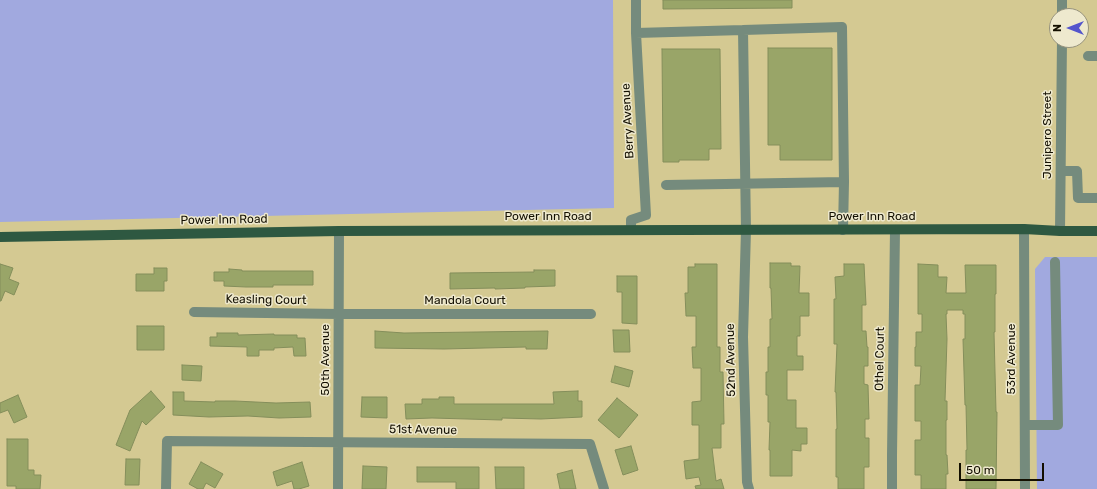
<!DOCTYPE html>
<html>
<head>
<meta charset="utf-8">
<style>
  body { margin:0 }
  #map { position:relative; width:1097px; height:489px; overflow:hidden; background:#d4c992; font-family:Rubik,sans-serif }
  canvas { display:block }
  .north { position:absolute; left:1049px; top:8px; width:40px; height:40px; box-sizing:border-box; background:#eee9ce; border:1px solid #96927c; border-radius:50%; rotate:270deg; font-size:11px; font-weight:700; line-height:16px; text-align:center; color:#130f00 }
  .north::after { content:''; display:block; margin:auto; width:14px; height:18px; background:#5455cc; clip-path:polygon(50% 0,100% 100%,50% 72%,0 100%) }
  .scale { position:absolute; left:959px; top:463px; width:85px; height:18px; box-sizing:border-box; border:2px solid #130f00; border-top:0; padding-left:5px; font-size:12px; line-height:14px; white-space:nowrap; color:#130f00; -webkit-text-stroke:3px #eee9ce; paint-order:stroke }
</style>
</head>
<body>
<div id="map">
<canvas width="1097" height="489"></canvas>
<div class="north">N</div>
<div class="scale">50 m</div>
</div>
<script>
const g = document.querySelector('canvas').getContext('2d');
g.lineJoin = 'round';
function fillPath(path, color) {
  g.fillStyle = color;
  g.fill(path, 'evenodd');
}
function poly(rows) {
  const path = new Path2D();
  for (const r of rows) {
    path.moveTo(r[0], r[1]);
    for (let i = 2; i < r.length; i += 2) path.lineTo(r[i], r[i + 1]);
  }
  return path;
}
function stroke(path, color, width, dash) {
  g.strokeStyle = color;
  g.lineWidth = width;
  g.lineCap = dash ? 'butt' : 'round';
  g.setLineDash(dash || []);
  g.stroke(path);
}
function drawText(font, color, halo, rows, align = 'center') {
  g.font = font + ' Rubik,sans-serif';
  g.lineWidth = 3;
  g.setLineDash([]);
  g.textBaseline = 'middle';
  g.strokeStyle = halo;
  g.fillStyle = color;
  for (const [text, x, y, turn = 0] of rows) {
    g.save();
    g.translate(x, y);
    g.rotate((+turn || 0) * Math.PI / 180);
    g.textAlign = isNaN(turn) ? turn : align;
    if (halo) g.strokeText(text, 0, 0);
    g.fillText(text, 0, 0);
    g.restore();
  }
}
const green = poly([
  [0,0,613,0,614,208,0,222],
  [1045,257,1097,257,1097,489,1037,489,1035,269]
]);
const building = poly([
  [663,0,792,0,792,8,663,9,663,0],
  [768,48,832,48,832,160,780,160,780,145,768,145,768,48],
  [662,49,720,49,721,149,709,149,709,160,679,160,679,162,663,162,662,49],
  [770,263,791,263,791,266,800,266,799,293,809,293,809,316,800,316,800,336,797,336,797,356,803,356,803,370,787,370,787,400,796,400,796,428,807,428,807,444,801,444,801,451,792,450,792,476,770,476,770,450,769,450,770,422,768,422,768,395,766,395,766,372,768,372,768,347,770,347,770,319,772,319,771,288,770,288,770,263],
  [0,264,13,268,9,279,19,283,14,295,5,291,1,301,0,301,0,264],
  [695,264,717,264,717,347,720,347,720,372,723,372,724,424,721,424,721,448,712,448,716,481,721,479,724,489,696,489,695,486,701,485,699,477,686,479,684,461,699,459,699,425,692,425,692,402,701,401,701,368,693,368,692,347,696,347,696,316,686,316,685,293,688,293,688,267,695,267,695,264],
  [844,264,864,264,866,305,862,305,862,331,866,331,867,347,868,347,868,366,864,366,864,384,868,385,869,419,865,419,865,438,869,438,869,467,864,467,864,489,838,489,838,477,836,477,836,429,837,429,836,392,835,392,837,344,834,344,834,299,836,299,835,277,844,276,844,264],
  [918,264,938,265,938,277,947,277,946,293,966,293,965,265,996,265,996,294,995,294,995,332,994,332,996,412,997,412,996,489,966,489,966,450,967,450,966,405,965,405,963,339,965,339,965,314,963,314,963,310,947,310,947,314,946,314,947,339,945,401,947,401,947,420,946,420,946,455,947,455,948,474,946,474,946,489,921,489,921,475,915,475,915,440,921,440,921,421,915,421,915,385,920,385,921,366,915,366,915,347,916,347,916,332,922,332,922,314,918,314,918,264],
  [154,268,167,268,167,281,164,281,164,291,136,291,136,274,154,274,154,268],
  [229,269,242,270,242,271,313,271,313,285,273,285,273,287,246,287,224,286,224,281,214,281,214,272,229,272,229,269],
  [534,270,555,270,555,286,525,287,525,288,495,289,495,288,450,289,450,273,534,272,534,270],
  [617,276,637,276,637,324,622,323,622,292,617,292,617,276],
  [137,326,164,326,164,350,137,350,137,326],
  [613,330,629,330,630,352,614,352,613,330],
  [375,331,404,333,548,331,547,349,526,349,526,347,444,349,375,348,375,331],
  [217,333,238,333,238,335,274,334,274,335,297,335,297,338,305,338,306,356,294,356,293,347,274,348,274,350,259,350,259,356,247,356,247,347,210,346,210,337,217,337,217,333],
  [182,365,202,366,201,381,182,380,182,365],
  [615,366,633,371,629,387,611,382,615,366],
  [151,391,165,407,146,425,142,421,130,451,116,445,130,410,151,391],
  [578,391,578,401,582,401,582,417,541,419,502,418,502,420,432,418,406,419,405,404,422,404,422,399,439,399,439,397,454,397,454,404,554,404,553,392,578,391],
  [173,392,184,392,184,401,215,402,215,401,235,401,276,403,310,402,311,417,279,418,248,416,209,417,173,415,173,392],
  [18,395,27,417,14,423,8,410,0,413,0,403,18,395],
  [362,397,387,397,387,418,361,417,362,397],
  [617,398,638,415,619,438,598,420,617,398],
  [7,439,28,439,28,470,34,470,34,475,41,475,40,489,16,489,16,486,7,486,7,439],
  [631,446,638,470,623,475,615,450,631,446],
  [126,459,140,459,139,485,125,485,126,459],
  [201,462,223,474,215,488,206,483,203,489,198,489,189,484,201,462],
  [302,462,309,486,299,489,294,489,292,481,277,486,273,472,302,462],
  [363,466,387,467,386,489,362,489,363,466],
  [417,467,479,467,479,489,456,489,456,482,417,482,417,467],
  [495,467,524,467,524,489,496,489,495,467],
  [572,470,576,489,560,489,557,474,572,470]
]);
const minor = poly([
  [1062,16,1062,0],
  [743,30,842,27,844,182],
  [636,33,743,30,746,230,743,337,747,482,749,489],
  [1088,56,1097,56],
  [1061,171,1077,171,1078,198,1097,198],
  [666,185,844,182,843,230],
  [1024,229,1025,489],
  [631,230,631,220,646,215,636,33,636,0],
  [1060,231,1062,40],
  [194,312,339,314,591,314],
  [1025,425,1058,425,1055,262],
  [166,489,167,441,590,444,604,489],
  [338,489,339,231],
  [892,489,892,455,895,230]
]);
const major = poly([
  [0,237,339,231,1024,229,1060,231,1097,231]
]);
const streetNames = [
  ["Berry Avenue",628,121,-93],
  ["Junipero Street",1048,135,-90],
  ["Power Inn Road",548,217],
  ["Power Inn Road",872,217],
  ["Power Inn Road",224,220,-1],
  ["Keasling Court",266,300,1],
  ["Mandola Court",465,301],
  ["Othel Court",880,359,-89],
  ["53rd Avenue",1012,359,-90],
  ["50th Avenue",326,360,-90],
  ["52nd Avenue",731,360,-91],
  ["51st Avenue",423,430,1]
];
fillPath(green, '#a1a9df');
fillPath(building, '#99a568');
stroke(building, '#848e5b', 1);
stroke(minor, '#758b7d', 10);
stroke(major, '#2e5841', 10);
drawText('12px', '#130f00', '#eee9ce', streetNames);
</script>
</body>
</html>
